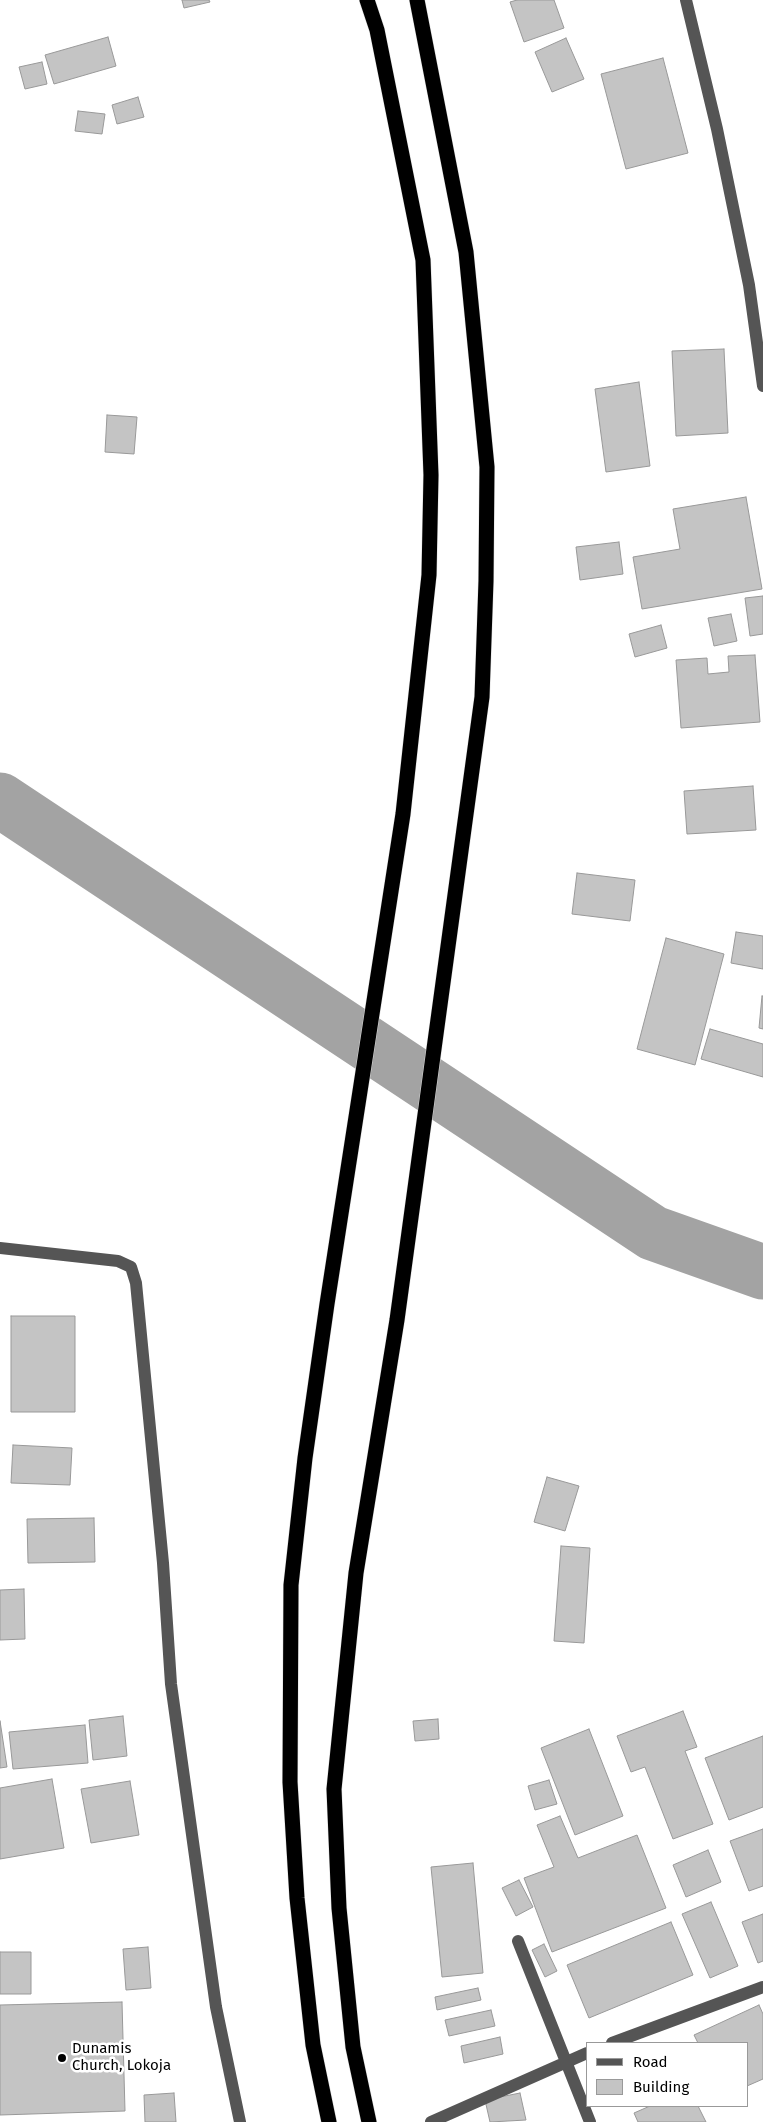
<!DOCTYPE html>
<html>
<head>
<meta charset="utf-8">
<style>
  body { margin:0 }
  #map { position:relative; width:763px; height:2122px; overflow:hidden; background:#fff; font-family:"Fira Sans",sans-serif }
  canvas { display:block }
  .legend { position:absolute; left:586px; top:2042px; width:162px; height:65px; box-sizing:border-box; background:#fff; border:1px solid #999; margin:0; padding:6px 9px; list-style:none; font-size:15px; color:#000 }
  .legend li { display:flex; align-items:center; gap:10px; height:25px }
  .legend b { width:25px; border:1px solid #999 }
</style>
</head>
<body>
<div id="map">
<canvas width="763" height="2122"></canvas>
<ul class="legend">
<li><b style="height:6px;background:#555"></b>Road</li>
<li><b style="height:14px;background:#c4c4c4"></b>Building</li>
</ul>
</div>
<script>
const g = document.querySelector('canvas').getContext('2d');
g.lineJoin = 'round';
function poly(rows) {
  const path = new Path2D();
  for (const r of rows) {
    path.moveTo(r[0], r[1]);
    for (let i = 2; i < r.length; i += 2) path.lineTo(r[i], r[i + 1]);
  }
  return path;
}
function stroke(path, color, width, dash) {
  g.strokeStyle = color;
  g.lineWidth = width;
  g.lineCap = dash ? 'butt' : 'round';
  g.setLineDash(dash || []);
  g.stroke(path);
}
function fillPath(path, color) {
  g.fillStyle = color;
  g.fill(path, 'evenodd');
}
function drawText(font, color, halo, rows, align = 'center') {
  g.font = font + ' "Fira Sans",sans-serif';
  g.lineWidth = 5;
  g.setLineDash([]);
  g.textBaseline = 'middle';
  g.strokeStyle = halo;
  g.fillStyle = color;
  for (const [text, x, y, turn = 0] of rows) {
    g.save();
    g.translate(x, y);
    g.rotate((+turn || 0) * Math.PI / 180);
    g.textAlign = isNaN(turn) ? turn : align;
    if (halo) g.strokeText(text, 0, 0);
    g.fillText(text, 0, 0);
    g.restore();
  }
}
const river = poly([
  [0,800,653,1233,763,1272]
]);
const building = poly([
  [182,0,209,0,210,2,184,8,182,0],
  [517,0,554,0,564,28,524,42,510,2,517,0],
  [108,37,116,66,54,84,45,55,108,37],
  [566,38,584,79,552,92,535,52,566,38],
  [663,58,688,153,626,169,601,74,663,58],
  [42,62,47,84,25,89,19,67,42,62],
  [138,97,144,117,117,124,112,105,138,97],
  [78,111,105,114,102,134,75,131,78,111],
  [724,349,728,433,676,436,672,351,724,349],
  [639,382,650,466,606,472,595,389,639,382],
  [107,415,137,417,134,454,105,452,107,415],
  [746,497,762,589,642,609,633,557,680,549,673,509,746,497],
  [619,542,623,574,580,580,576,547,619,542],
  [763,596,763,634,750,636,745,598,763,596],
  [731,614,737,641,714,646,708,618,731,614],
  [661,625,667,648,635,657,629,634,661,625],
  [755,655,760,722,681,728,676,660,707,658,708,674,729,672,728,656,755,655],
  [753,786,756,830,687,834,684,791,753,786],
  [577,873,635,880,630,921,572,914,577,873],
  [736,932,763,936,763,969,731,963,736,932],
  [666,938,724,954,695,1065,637,1049,666,938],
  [762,996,763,996,763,1029,759,1028,762,996],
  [710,1029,763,1044,763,1077,701,1059,710,1029],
  [11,1316,75,1316,75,1412,11,1412,11,1316],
  [13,1445,72,1448,70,1485,11,1483,13,1445],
  [547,1477,579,1486,565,1531,534,1522,547,1477],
  [94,1518,95,1562,28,1563,27,1519,94,1518],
  [561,1546,590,1548,584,1643,554,1641,561,1546],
  [24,1589,25,1639,0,1640,0,1590,24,1589],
  [683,1711,697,1747,685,1751,713,1824,673,1839,645,1767,631,1772,617,1736,683,1711],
  [123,1716,127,1756,93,1760,89,1720,123,1716],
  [438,1719,439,1739,415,1741,413,1721,438,1719],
  [0,1721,7,1767,0,1768,0,1721],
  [85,1725,88,1763,13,1769,9,1732,85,1725],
  [589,1729,623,1816,575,1835,541,1748,589,1729],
  [763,1736,763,1807,729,1820,705,1758,763,1736],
  [52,1779,64,1848,0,1859,0,1788,52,1779],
  [549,1780,557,1804,535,1810,528,1786,549,1780],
  [130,1781,139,1835,91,1843,81,1789,130,1781],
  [560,1816,578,1858,637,1835,666,1908,552,1952,524,1878,554,1867,537,1825,560,1816],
  [763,1829,763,1886,749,1891,730,1841,763,1829],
  [708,1850,721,1882,686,1897,673,1865,708,1850],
  [473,1863,483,1973,442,1977,431,1867,473,1863],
  [519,1880,533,1907,516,1916,502,1888,519,1880],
  [711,1902,738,1966,710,1978,682,1914,711,1902],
  [763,1914,763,1961,758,1963,742,1922,763,1914],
  [671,1922,693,1975,589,2018,567,1965,671,1922],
  [544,1944,557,1971,545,1977,532,1950,544,1944],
  [148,1947,151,1988,126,1990,123,1949,148,1947],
  [0,1952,31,1952,31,1994,0,1994,0,1952],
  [478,1988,481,2000,437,2010,435,1997,478,1988],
  [122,2002,125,2111,0,2115,0,2005,122,2002],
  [759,2005,763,2014,763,2079,747,2086,747,2043,698,2043,694,2035,759,2005],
  [491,2010,495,2026,449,2036,445,2020,491,2010],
  [500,2037,503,2054,464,2063,461,2046,500,2037],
  [174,2093,176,2122,145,2122,144,2095,174,2093],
  [520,2093,526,2120,490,2122,485,2100,520,2093],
  [650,2106,698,2106,706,2122,638,2122,634,2113,650,2106]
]);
const minor = poly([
  [686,0,717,129,749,285,763,386],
  [0,1248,118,1261,131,1267,136,1283,163,1563,171,1684,216,2007,240,2122],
  [518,1941,590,2122],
  [612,2043,763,1987],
  [431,2122,587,2053]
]);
const highway = poly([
  [329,2122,313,2045,297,1898,290,1782,291,1585,305,1458,327,1304,403,814,429,575,431,475,423,260,377,30,367,0],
  [369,2122,353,2047,339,1908,334,1789,356,1573,397,1320,482,697,486,581,487,467,466,252,417,0]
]);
const markers = [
  [62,2058,5,"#000"]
];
const poiNames = [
  ["Dunamis",72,2049],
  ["Church, Lokoja",72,2066]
];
stroke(river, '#a3a3a3', 55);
fillPath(building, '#c4c4c4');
stroke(building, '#999', 1);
stroke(highway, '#dbdbdb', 16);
stroke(minor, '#555', 12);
stroke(highway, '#000', 15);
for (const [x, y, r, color] of markers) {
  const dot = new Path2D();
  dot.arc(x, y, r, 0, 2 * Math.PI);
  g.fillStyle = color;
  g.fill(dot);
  stroke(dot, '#fff', 2);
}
drawText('15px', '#000', '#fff', poiNames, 'left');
</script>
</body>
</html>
